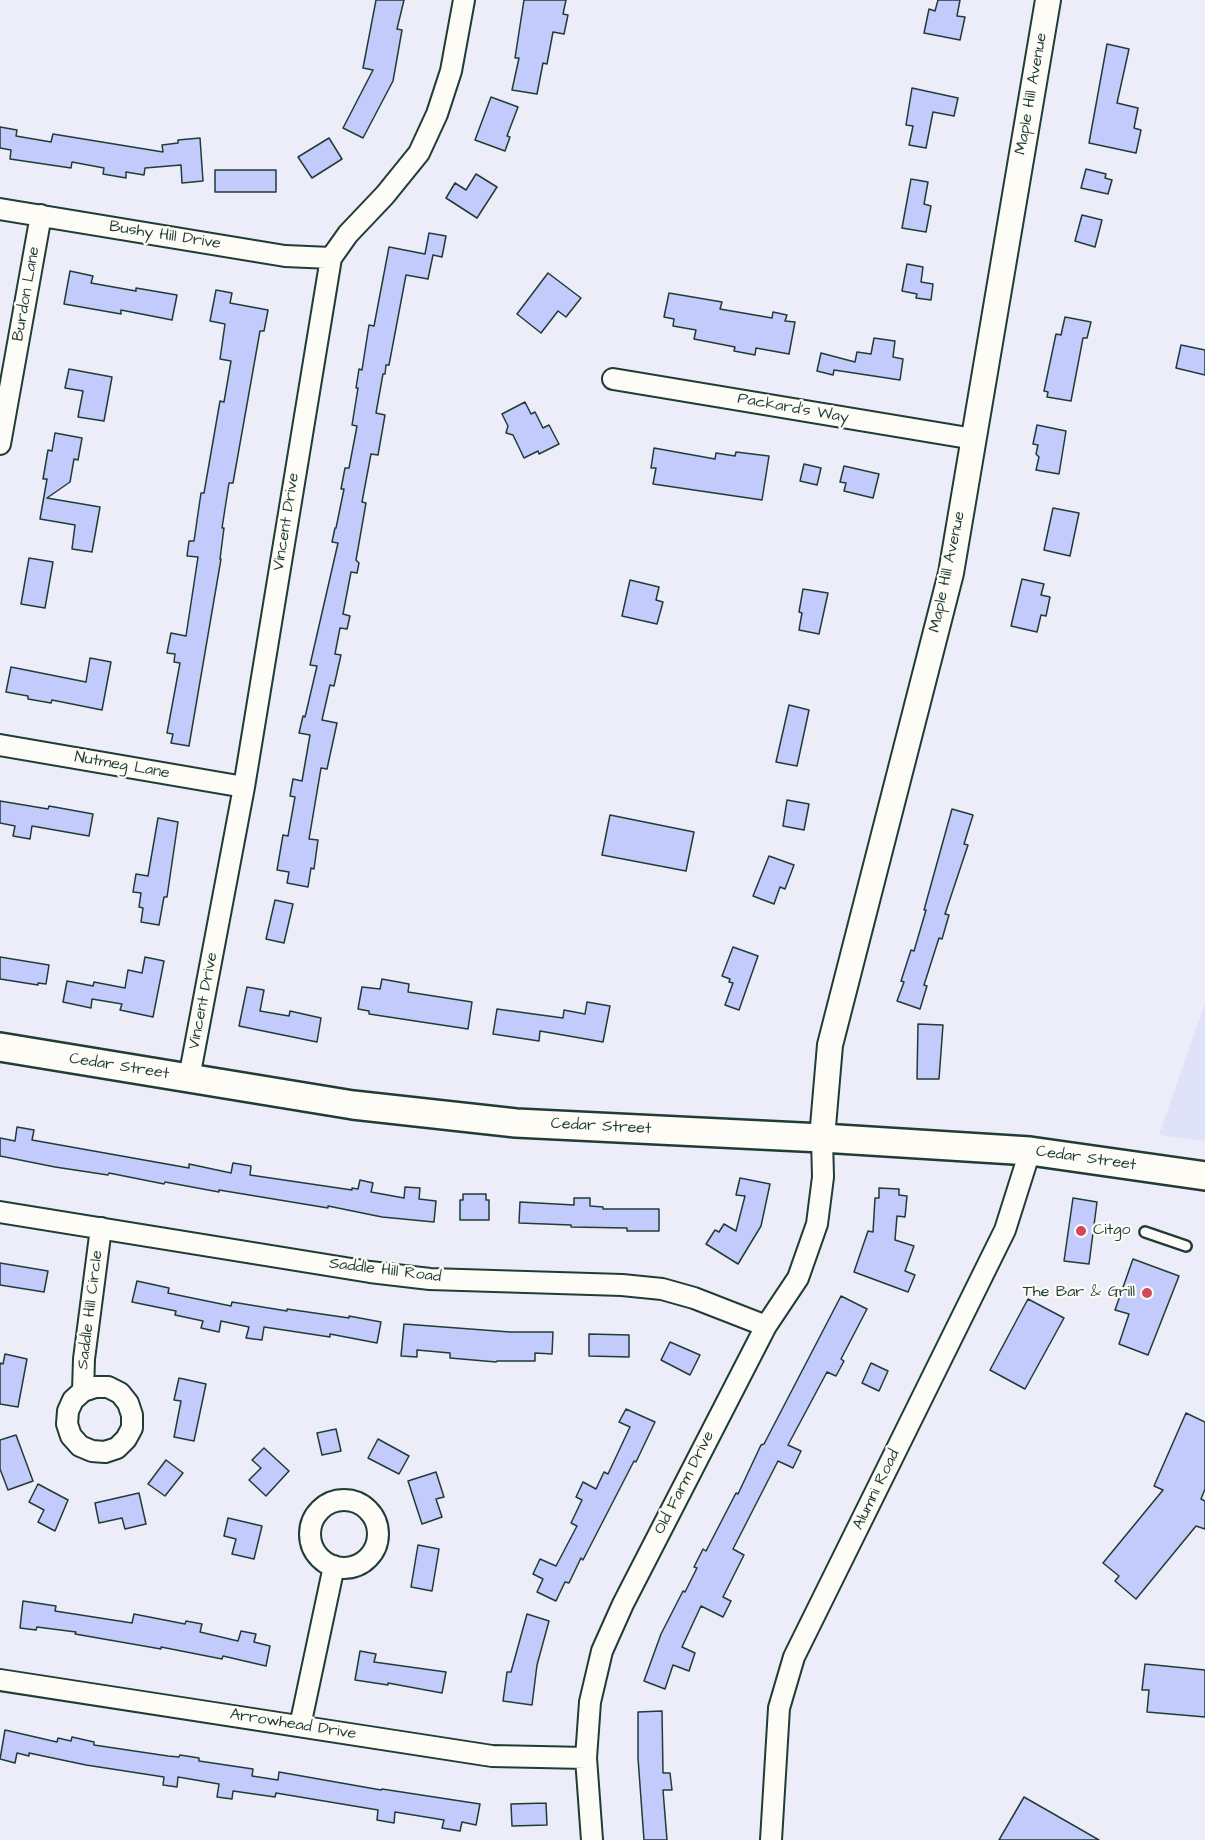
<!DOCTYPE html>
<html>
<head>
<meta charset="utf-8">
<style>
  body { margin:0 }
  canvas { display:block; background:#ecedf8 }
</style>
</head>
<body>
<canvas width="1205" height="1840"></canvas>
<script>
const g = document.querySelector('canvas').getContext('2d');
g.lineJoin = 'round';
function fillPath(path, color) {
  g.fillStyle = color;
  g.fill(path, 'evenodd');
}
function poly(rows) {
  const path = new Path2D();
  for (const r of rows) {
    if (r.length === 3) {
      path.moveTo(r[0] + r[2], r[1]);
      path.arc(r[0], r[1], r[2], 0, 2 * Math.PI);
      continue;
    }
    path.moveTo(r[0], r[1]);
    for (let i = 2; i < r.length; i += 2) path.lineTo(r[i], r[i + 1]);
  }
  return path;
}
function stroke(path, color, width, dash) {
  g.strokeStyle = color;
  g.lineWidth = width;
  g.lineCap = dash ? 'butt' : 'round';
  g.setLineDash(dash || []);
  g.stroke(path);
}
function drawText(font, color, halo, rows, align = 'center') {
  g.font = font + ' "Architects Daughter",sans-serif';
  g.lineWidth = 4.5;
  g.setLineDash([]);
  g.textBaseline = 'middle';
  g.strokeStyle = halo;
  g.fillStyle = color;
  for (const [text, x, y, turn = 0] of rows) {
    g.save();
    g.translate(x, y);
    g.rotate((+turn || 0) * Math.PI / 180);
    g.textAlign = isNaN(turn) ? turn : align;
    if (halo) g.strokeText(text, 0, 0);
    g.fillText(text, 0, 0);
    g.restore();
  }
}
const built = poly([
  [1205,1003,1205,1141,1159,1135]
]);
const building = poly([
  [376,0,404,0,397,29,402,30,393,81,363,138,343,128,373,70,363,68,376,0],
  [524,0,566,0,563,14,568,15,564,34,553,32,547,64,543,63,537,94,512,90,519,58,515,58,524,0],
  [938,0,960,0,957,16,965,17,960,40,924,33,929,9,935,11,938,0],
  [1107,44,1129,49,1117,103,1138,108,1134,128,1141,130,1136,153,1089,143,1107,44],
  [912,88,958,98,954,116,933,112,926,148,909,145,913,126,906,125,912,88],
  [491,97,518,107,507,136,510,137,505,151,475,140,491,97],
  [0,127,17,130,16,136,51,142,53,134,163,152,162,145,178,143,178,140,200,138,203,181,182,183,181,165,145,168,144,175,126,172,126,178,103,174,104,168,72,162,71,168,10,159,11,150,0,148,0,127],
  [329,138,342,159,312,178,298,157,329,138],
  [1086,169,1106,174,1105,178,1112,180,1108,194,1081,188,1086,169],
  [215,170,276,170,276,192,215,192,215,170],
  [476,174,497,187,477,218,446,198,455,183,466,190,476,174],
  [911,179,928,182,924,204,931,206,926,232,902,228,911,179],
  [1082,215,1102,220,1095,247,1075,241,1082,215],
  [429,233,446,236,442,257,433,255,428,279,406,275,389,365,386,365,385,374,383,374,376,413,385,415,378,455,371,454,362,502,366,503,356,560,359,563,357,573,351,572,343,614,350,616,347,629,340,628,335,654,341,655,334,686,330,685,322,720,337,723,327,769,321,768,309,839,318,840,314,869,311,868,308,887,287,883,289,872,277,870,283,835,288,836,295,797,290,796,293,779,302,781,310,735,299,733,303,716,305,717,317,666,310,665,338,543,332,542,335,528,336,528,344,489,341,489,345,468,349,468,357,426,352,425,358,388,356,388,359,369,362,370,369,325,374,326,389,247,425,254,429,233],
  [907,264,923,267,921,282,933,284,931,300,916,298,917,294,902,291,907,264],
  [70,271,93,276,91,283,136,291,136,288,177,295,172,320,121,310,121,314,64,304,70,271],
  [548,273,581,298,566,317,558,311,541,333,517,314,548,273],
  [216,290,232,293,230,303,268,310,264,331,260,331,233,483,229,483,222,528,224,528,220,559,221,559,189,746,171,743,173,734,167,733,180,663,174,662,175,654,167,653,171,633,186,636,198,557,187,556,189,541,194,541,201,493,204,493,220,401,224,402,231,361,220,359,225,324,210,321,216,290],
  [669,293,722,302,720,309,772,318,773,312,787,315,785,321,795,322,789,354,756,348,755,355,734,351,735,347,694,339,696,330,673,326,674,319,664,317,669,293],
  [1065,317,1091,322,1087,338,1083,338,1071,401,1047,397,1048,392,1044,391,1056,334,1061,335,1065,317],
  [874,338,895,341,893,357,903,359,900,380,834,370,833,375,817,371,821,353,855,362,857,352,871,354,874,338],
  [1181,345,1205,350,1205,375,1176,368,1181,345],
  [69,369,112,377,104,421,78,417,83,391,65,388,69,369],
  [525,402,531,414,535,412,543,428,549,425,559,444,539,454,538,451,524,458,513,435,506,433,508,426,502,414,525,402],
  [1037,425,1066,431,1059,474,1036,470,1039,457,1036,454,1038,445,1033,444,1037,425],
  [55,433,82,438,78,460,74,459,70,482,47,498,100,507,92,552,72,549,75,525,40,519,47,479,43,479,48,450,52,451,55,433],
  [654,448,715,459,716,453,735,456,736,452,769,456,762,500,653,484,656,468,651,468,654,448],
  [804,464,821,468,817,485,800,481,804,464],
  [844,466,879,474,873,498,844,491,846,483,840,482,844,466],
  [1053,508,1079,513,1070,556,1044,550,1053,508],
  [29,558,53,562,45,608,21,604,29,558],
  [1022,579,1044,584,1041,595,1050,597,1046,616,1041,615,1037,632,1011,626,1022,579],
  [630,580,659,587,656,600,663,602,657,624,622,616,630,580],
  [803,589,828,593,819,634,799,630,802,613,799,612,803,589],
  [90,658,111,662,102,710,52,700,51,703,28,699,28,696,6,692,11,667,86,682,90,658],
  [789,705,809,710,797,766,776,762,789,705],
  [787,800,809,804,804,830,783,826,787,800],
  [0,801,48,809,49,806,93,814,89,836,32,826,30,839,13,836,15,826,0,823,0,801],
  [952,809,973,815,964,844,968,845,945,914,949,915,942,939,939,938,924,985,927,986,920,1009,897,1001,904,982,901,981,911,950,914,951,926,910,924,910,952,809],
  [610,815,694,832,686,871,602,855,610,815],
  [158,818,178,822,167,897,164,897,159,925,141,922,143,908,139,907,141,893,133,892,136,874,148,876,158,818],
  [769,856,794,865,785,889,780,887,774,904,753,896,769,856],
  [275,900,293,904,284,943,266,939,275,900],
  [733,947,758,956,739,1010,725,1005,733,983,729,982,730,979,722,976,733,947],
  [0,957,49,965,46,984,38,983,38,985,0,979,0,957],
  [145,957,164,961,153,1017,120,1010,122,1004,92,999,91,1008,63,1002,67,981,93,986,94,982,125,988,128,970,142,973,145,957],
  [382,979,409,984,408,992,472,1002,468,1029,369,1014,369,1011,358,1009,362,987,380,989,382,979],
  [247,987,264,990,260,1011,289,1016,290,1011,321,1018,317,1042,239,1026,247,987],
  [587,1002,610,1006,603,1042,540,1031,539,1041,493,1034,497,1009,563,1018,564,1010,585,1014,587,1002],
  [918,1024,943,1025,939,1079,917,1079,918,1024],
  [17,1127,34,1130,32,1140,189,1168,189,1164,231,1173,233,1163,251,1166,250,1175,352,1190,352,1188,358,1189,360,1180,373,1183,371,1192,404,1198,405,1187,420,1188,419,1199,436,1201,434,1222,382,1217,328,1206,328,1208,219,1190,219,1192,165,1182,164,1184,109,1173,108,1175,55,1167,0,1156,0,1138,15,1141,17,1127],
  [740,1178,770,1184,761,1226,738,1264,706,1244,715,1230,719,1232,724,1224,736,1231,745,1196,736,1195,740,1178],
  [879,1188,899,1189,899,1195,907,1196,905,1217,897,1216,895,1240,914,1246,905,1271,915,1275,908,1292,854,1272,868,1231,873,1232,875,1198,879,1198,879,1188],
  [463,1194,486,1194,486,1200,489,1200,489,1220,460,1220,460,1200,463,1200,463,1194],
  [574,1198,590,1198,590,1206,603,1207,603,1209,659,1209,659,1231,627,1231,627,1228,571,1227,571,1225,519,1223,520,1202,574,1205,574,1198],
  [1073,1198,1097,1202,1089,1264,1064,1261,1073,1198],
  [1133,1259,1179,1276,1148,1355,1119,1344,1129,1314,1115,1310,1133,1259],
  [0,1263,48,1271,44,1292,0,1285,0,1263],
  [137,1281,169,1288,168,1293,231,1306,232,1302,287,1311,287,1309,349,1318,349,1316,381,1322,377,1343,330,1334,330,1337,264,1327,262,1340,246,1338,249,1327,221,1321,219,1332,201,1328,203,1321,175,1315,176,1311,132,1302,137,1281],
  [841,1296,867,1309,841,1359,844,1361,836,1376,827,1372,788,1445,801,1451,793,1468,778,1461,733,1549,744,1555,723,1597,731,1601,723,1617,701,1606,682,1647,695,1653,689,1671,673,1665,665,1689,644,1681,661,1634,683,1591,685,1592,697,1568,694,1567,703,1549,706,1551,736,1493,738,1494,761,1445,764,1444,841,1296],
  [1028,1299,1064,1318,1025,1389,990,1370,1028,1299],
  [404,1324,510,1332,553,1332,552,1354,535,1353,535,1361,497,1361,496,1362,450,1358,450,1353,417,1350,417,1357,401,1356,404,1324],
  [589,1334,629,1335,629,1357,589,1356,589,1334],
  [670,1342,700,1355,690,1375,661,1360,670,1342],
  [5,1354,27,1359,18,1407,0,1404,0,1363,3,1364,5,1354],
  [871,1363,888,1371,879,1391,862,1383,871,1363],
  [179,1378,206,1384,194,1441,174,1437,181,1401,174,1400,179,1378],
  [626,1409,655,1422,636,1462,634,1461,583,1560,581,1558,569,1583,565,1582,556,1601,537,1592,543,1579,533,1574,540,1559,556,1566,577,1526,571,1523,582,1500,576,1497,583,1482,596,1489,604,1472,608,1474,630,1427,619,1422,626,1409],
  [1186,1413,1205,1422,1205,1489,1201,1499,1205,1501,1205,1529,1196,1526,1136,1599,1115,1581,1119,1576,1103,1563,1163,1490,1154,1486,1186,1413],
  [336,1429,341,1451,322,1455,317,1433,336,1429],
  [16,1435,33,1481,8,1490,0,1469,0,1440,16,1435],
  [378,1439,409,1456,399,1474,368,1458,378,1439],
  [264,1448,289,1471,266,1496,249,1480,261,1468,252,1460,264,1448],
  [166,1460,183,1473,165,1496,148,1484,166,1460],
  [436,1472,444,1497,436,1499,442,1517,422,1524,408,1481,436,1472],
  [38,1484,68,1500,55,1531,38,1522,44,1510,29,1502,38,1484],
  [139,1493,146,1524,125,1529,122,1518,99,1523,95,1503,139,1493],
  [228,1518,262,1526,254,1559,232,1554,236,1539,224,1536,228,1518],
  [418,1545,439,1549,432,1591,411,1587,418,1545],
  [23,1601,56,1606,55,1611,132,1623,134,1614,185,1624,186,1621,202,1624,200,1632,238,1641,241,1631,256,1634,254,1642,270,1646,266,1666,223,1656,222,1659,161,1647,161,1649,75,1634,76,1632,37,1627,36,1630,20,1628,23,1601],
  [527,1614,549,1621,537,1665,532,1705,503,1701,507,1672,511,1672,527,1614],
  [360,1651,376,1654,374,1662,446,1672,442,1693,388,1683,388,1685,355,1680,360,1651],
  [1145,1664,1205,1670,1205,1717,1147,1712,1149,1690,1142,1690,1145,1664],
  [662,1711,663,1773,670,1773,672,1790,663,1790,667,1840,644,1840,638,1758,638,1712,662,1711],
  [5,1730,57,1742,58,1738,71,1741,72,1737,94,1742,94,1745,168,1756,179,1757,180,1755,199,1758,199,1761,253,1769,252,1776,278,1780,279,1772,381,1790,382,1789,480,1804,476,1825,462,1822,460,1831,442,1828,444,1820,395,1812,394,1823,377,1820,378,1810,276,1793,275,1797,233,1791,232,1799,217,1797,219,1784,178,1777,177,1787,163,1785,164,1777,86,1765,29,1753,29,1756,17,1753,15,1763,0,1759,5,1730],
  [1024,1797,1099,1840,999,1840,1024,1797],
  [546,1803,547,1825,512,1826,511,1804,546,1803]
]);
const service = poly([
  [1145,1232,1186,1246]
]);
const minor = poly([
  [0,209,285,256,331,258],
  [613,379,974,439],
  [0,444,41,215],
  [0,745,244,787],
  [189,1078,244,787,331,258,348,234,385,195,419,153,437,114,451,71,464,0],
  [0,1212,370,1272,430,1279,622,1285,662,1289,694,1298,766,1326],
  [83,1391,95,1387,108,1387,120,1393,128,1403,132,1415,132,1428,126,1439,117,1448,105,1452,92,1451,80,1446,71,1436,67,1424,68,1411,73,1400,83,1391,84,1359,101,1228],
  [344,1534,34],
  [0,1680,492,1756,586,1758],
  [300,1726,334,1566],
  [592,1840,586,1758,590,1702,602,1651,623,1604,766,1326,798,1278,817,1224,823,1177,822,1138],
  [771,1840,779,1708,794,1657,1005,1230,1030,1151]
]);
const tertiary = poly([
  [822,1138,830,1045,951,573,1048,0]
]);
const secondary = poly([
  [0,1047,353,1105,516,1123,822,1138,1030,1151,1205,1176]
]);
const markers = [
  [1081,1231,6,"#d1495b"],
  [1147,1293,6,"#d1495b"]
];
const streetNames = [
  ["Maple Hill Avenue",1032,94,-80],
  ["Bushy Hill Drive",165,236,9],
  ["Burdon Lane",27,294,-80],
  ["Packard's Way",793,409,10],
  ["Vincent Drive",287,522,-81],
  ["Maple Hill Avenue",948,572,-78],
  ["Nutmeg Lane",122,766,10],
  ["Vincent Drive",204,1001,-79],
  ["Cedar Street",119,1067,9],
  ["Cedar Street",601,1127,3],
  ["Cedar Street",1086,1159,8],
  ["Saddle Hill Road",385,1271,7],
  ["Saddle Hill Circle",91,1310,-83],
  ["Old Farm Drive",685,1483,-63],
  ["Alumni Road",877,1490,-64],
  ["Arrowhead Drive",293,1725,9]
];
const poiNames = [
  ["Citgo",1093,1231],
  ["The Bar & Grill",1135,1293,"right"]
];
fillPath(built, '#e0e2f9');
fillPath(building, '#c3cafc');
stroke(building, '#1f3d34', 1.5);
stroke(service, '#1f3d34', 14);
stroke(minor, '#1f3d34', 24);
stroke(tertiary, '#1f3d34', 28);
stroke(secondary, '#1f3d34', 32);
stroke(service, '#fdfcf7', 9);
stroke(minor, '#fdfcf7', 20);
stroke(tertiary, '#fdfcf7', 24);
stroke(secondary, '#fdfcf7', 27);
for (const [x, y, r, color] of markers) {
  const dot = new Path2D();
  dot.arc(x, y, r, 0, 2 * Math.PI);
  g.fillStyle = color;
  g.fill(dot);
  stroke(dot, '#fdfcf7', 2);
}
drawText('16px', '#1f3d34', '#fdfcf7', streetNames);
drawText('16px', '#1f3d34', '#fdfcf7', poiNames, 'left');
</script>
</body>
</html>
